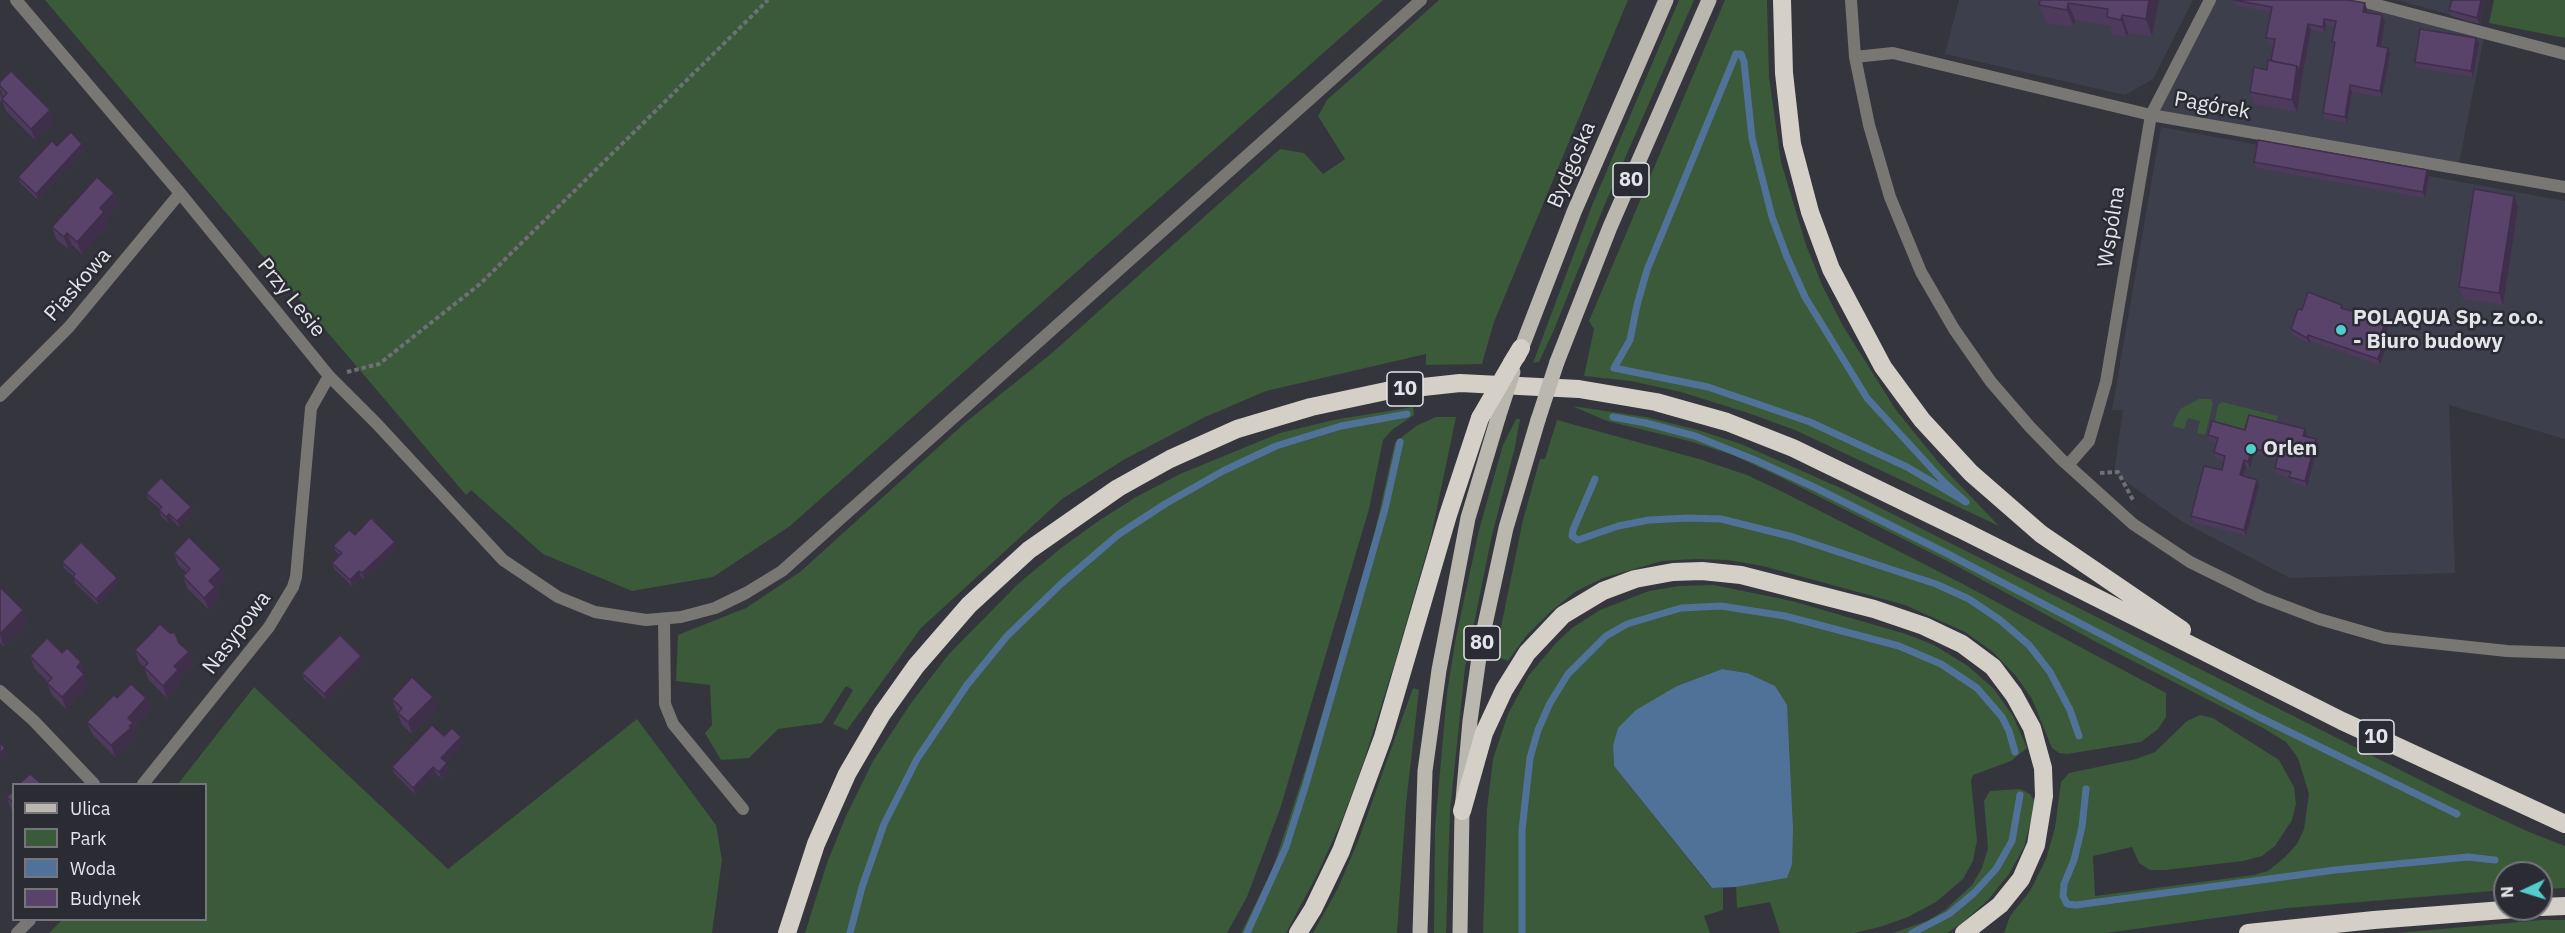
<!DOCTYPE html>
<html>
<head>
<meta charset="utf-8">
<style>
  body { margin:0 }
  #map { position:relative; width:2565px; height:933px; overflow:hidden; background:#35353d; font-family:"IBM Plex Sans",sans-serif }
  canvas { display:block }
  .legend { position:absolute; left:12px; top:783px; width:195px; height:138px; box-sizing:border-box; background:#2b2b33; border:2px solid #75757c; margin:0; padding:8px 10px; list-style:none; font-size:18px; color:#e4e5ea }
  .legend li { display:flex; align-items:center; gap:12px; height:30px }
  .legend b { width:30px; border:2px solid #75757c }
  .north { position:absolute; left:2493px; top:861px; width:60px; height:60px; box-sizing:border-box; background:#2b2b33; border:2px solid #75757c; border-radius:50%; rotate:266deg; font-size:16px; font-weight:700; line-height:24px; text-align:center; color:#e4e5ea }
  .north::after { content:''; display:block; margin:auto; width:21px; height:27px; background:#52cdcc; clip-path:polygon(50% 0,100% 100%,50% 72%,0 100%) }
</style>
</head>
<body>
<div id="map">
<canvas width="2565" height="933"></canvas>
<ul class="legend">
<li><b style="height:8px;background:#bab7af"></b>Ulica</li>
<li><b style="height:16px;background:#3a5a3a"></b>Park</li>
<li><b style="height:16px;background:#517298"></b>Woda</li>
<li><b style="height:16px;background:#5a436b"></b>Budynek</li>
</ul>
<div class="north">N</div>
</div>
<script>
const g = document.querySelector('canvas').getContext('2d');
g.lineJoin = 'round';
function fillPath(path, color) {
  g.fillStyle = color;
  g.fill(path, 'evenodd');
}
function poly(rows) {
  const path = new Path2D();
  for (const r of rows) {
    path.moveTo(r[0], r[1]);
    for (let i = 2; i < r.length; i += 2) path.lineTo(r[i], r[i + 1]);
  }
  return path;
}
function stroke(path, color, width, dash) {
  g.strokeStyle = color;
  g.lineWidth = width;
  g.lineCap = dash ? 'butt' : 'round';
  g.setLineDash(dash || []);
  g.stroke(path);
}
function drawText(font, color, halo, rows, align = 'center') {
  g.font = font + ' "IBM Plex Sans",sans-serif';
  g.lineWidth = 5;
  g.setLineDash([]);
  g.textBaseline = 'middle';
  g.strokeStyle = halo;
  g.fillStyle = color;
  for (const [text, x, y, turn = 0] of rows) {
    g.save();
    g.translate(x, y);
    g.rotate((+turn || 0) * Math.PI / 180);
    g.textAlign = isNaN(turn) ? turn : align;
    if (halo) g.strokeText(text, 0, 0);
    g.fillText(text, 0, 0);
    g.restore();
  }
}
const built = poly([
  [1959,0,2193,0,2153,79,2125,95,1945,54],
  [2210,0,2358,0,2485,32,2458,168,2151,115],
  [2397,0,2485,0,2480,23],
  [2161,127,2565,201,2565,439,2449,405,2455,573,2290,578,2181,521,2114,473,2123,410,2112,410]
]);
const green = poly([
  [45,0,1383,0,790,526,713,577,632,591,543,554,471,490,466,495],
  [1439,0,1628,0,1494,322,1482,364,1426,365,1426,354,1266,391,1205,417,1125,459,1062,499,921,628,847,730,833,724,853,690,846,686,822,723,778,729,749,758,721,760,705,733,712,725,710,685,676,681,678,635,746,608,800,572,966,422,1052,353,1280,149,1304,153,1323,174,1345,159,1318,116,1327,100],
  [1679,0,1694,0,1605,204,1553,332,1539,362,1533,363,1591,208],
  [1725,0,1767,0,1769,77,1781,162,1806,245,1823,287,1843,326,1896,410,1939,463,1999,526,1795,430,1748,413,1681,392,1631,381,1584,376,1594,329,1589,321],
  [2494,0,2565,0,2565,38,2489,23],
  [2199,399,2211,399,2213,404,2205,435,2197,433,2200,421,2188,418,2184,429,2172,426,2180,409],
  [2222,402,2278,416,2276,423,2248,416,2244,429,2215,421,2218,405],
  [1572,406,1646,417,1698,430,1741,444,1845,490,2456,798,2529,832,2565,846,2565,888,2541,889,2541,873,2505,873,2505,890,2288,908,2106,933,2004,933,2010,916,2030,891,2046,859,2055,828,2061,782,2069,773,2136,759,2155,752,2187,721,2200,715,2213,718,2279,760,2294,787,2296,804,2292,820,2275,846,2262,856,2243,861,2165,870,2150,870,2139,863,2132,847,2093,856,2095,896,2254,875,2268,871,2285,857,2297,844,2304,829,2309,794,2298,758,2286,742,2263,728,2098,643,1953,564,1782,478,1733,455,1689,441,1607,421],
  [1413,407,1414,415,1392,430,1383,440,1369,509,1280,809,1247,897,1227,933,805,933,827,863,846,816,873,761,911,703,949,654,1018,584,1061,548,1097,522,1136,497,1180,474,1280,433,1333,420],
  [1436,417,1456,417,1431,537,1394,665,1364,761,1342,820,1318,873,1286,933,1241,933,1273,868,1310,755,1373,540,1395,442,1418,425],
  [1516,419,1520,419,1515,447,1492,535,1465,668,1450,811,1446,933,1434,933,1435,828,1447,693,1456,637,1479,530,1503,445],
  [1557,420,1699,459,1747,475,1783,492,1961,583,2166,693,2166,717,2158,729,2141,742,2067,754,2059,753,2052,748,2032,699,2016,676,1993,652,1965,632,1905,605,1763,566,1727,560,1696,559,1662,561,1603,578,1575,592,1550,612,1526,636,1508,661,1495,656,1523,520,1540,459,1545,459],
  [1714,585,1792,601,1906,634,1934,645,1968,666,1994,689,2013,716,2027,748,2011,761,1973,775,1971,781,1977,840,1973,861,1963,879,1936,902,1908,917,1880,927,1854,933,1780,933,1770,902,1737,908,1736,887,1787,878,1747,673,1722,669,1677,686,1613,747,1614,766,1709,885,1712,888,1723,888,1723,910,1704,916,1710,933,1483,933,1487,809,1493,759,1508,714,1529,675,1557,642,1572,628,1600,610,1649,591,1679,586],
  [254,687,448,869,637,719,716,825,722,860,712,933,49,933,62,920,206,920,206,784,178,784],
  [1413,688,1419,690,1406,804,1397,933,1313,933,1338,888,1358,841],
  [2020,789,2030,794,2034,800,2031,821,2024,847,2009,874,1988,900,1962,923,1947,933,1893,933,1927,921,1945,910,1972,885,1982,868,1988,848,1984,801,1990,791],
  [2542,920,2565,920,2565,933,2397,933]
]);
const water = poly([
  [1722,669,1747,673,1775,686,1787,705,1793,829,1792,864,1787,878,1736,887,1712,888,1614,766,1613,746,1618,728,1636,710,1677,686]
]);
const stream = poly([
  [1736,54,1741,54,1744,62,1752,138,1772,217,1787,257,1805,297,1867,398,1944,482,1966,502,1907,467,1810,422,1708,387,1614,368,1630,340,1637,305,1647,270,1736,54],
  [1613,417,1646,423,1695,436,1755,460,1816,488,1948,554,2259,717,2457,814],
  [1595,479,1573,530,1572,536,1578,540,1618,526,1649,520,1688,518,1721,519,1793,537,1890,569,1936,584,1969,599,2000,620,2029,645,2050,672,2070,710,2079,736],
  [2086,789,2082,827,2074,860,2064,884,2063,896,2067,904,2076,905,2335,870,2468,857,2495,860],
  [850,933,862,887,884,824,917,759,967,685,1007,636,1062,583,1119,534,1165,504,1223,471,1276,446,1341,426,1407,414],
  [1247,933,1286,847,1306,784,1385,509,1400,442],
  [1522,933,1522,830,1530,758,1538,730,1550,703,1568,674,1606,636,1627,624,1681,608,1721,606,1785,616,1899,646,1941,664,1977,688,2002,717,2009,731,2015,752],
  [1912,933,1949,914,1974,893,1996,869,2012,841,2020,795]
]);
const path = poly([
  [347,372,379,364,480,284,768,0],
  [2100,473,2118,472,2133,500]
]);
const service = poly([
  [2358,0,2565,54],
  [664,620,665,704,673,724,743,809]
]);
const minor = poly([
  [16,0,180,193,329,376,377,424,503,560,558,597,595,612,646,620,681,617,715,608,746,593,782,571,1421,0],
  [1851,0,1855,57,1869,125,1890,197,1921,272,1954,329,1991,382,2030,427,2061,459,2133,524,2190,562,2261,597,2319,619,2385,638,2507,651,2565,653],
  [1855,57,1893,53,2151,115,2565,187],
  [0,396,69,327,180,193],
  [2068,465,2089,441,2106,382,2151,115,2210,0],
  [0,691,33,720,94,784],
  [143,784,269,627,293,587,296,577,311,408,329,376],
  [17,933,30,920]
]);
const primary = poly([
  [1518,357,1574,212,1666,0],
  [1557,362,1610,227,1709,0],
  [1420,933,1425,771,1439,670,1468,518,1498,418],
  [1460,933,1462,811,1470,721,1481,643,1506,528,1538,420]
]);
const motorway = poly([
  [1782,0,1784,73,1792,144,1810,212,1831,269,1883,367,1922,420,1971,473,2041,534,2182,630],
  [1512,363,1521,348],
  [1462,811,1484,733,1504,690,1527,653,1563,615,1603,591,1635,579,1673,572,1702,571,1741,575,1874,609,1924,626,1962,644,1993,667,2014,695,2032,728,2043,768,2044,796,2036,845,2021,879,2000,905,1964,933],
  [2541,907,2565,906],
  [787,933,816,844,847,774,882,714,916,666,969,605,1029,550,1118,488,1170,459,1237,429,1311,407,1386,391,1460,383,1579,389,1656,402,1727,422,1793,448,1962,530,2342,721,2565,824],
  [1298,933,1313,909,1341,851,1383,737,1448,515,1480,418],
  [2248,933,2374,920,2516,909]
]);
const primaryBridge = poly([
  [1498,418,1513,372],
  [1538,420,1557,362]
]);
const motorwayBridge = poly([
  [1480,418,1512,363]
]);
const wall = poly([
  [2040,0,2159,0,2152,36,2128,33,2127,37,2113,35,2110,26,2075,20,2074,27,2046,23,2039,5],
  [2233,0,2367,9,2366,13,2385,21,2380,47,2390,54,2382,97,2352,92,2347,123,2325,119,2323,113,2334,47,2332,42,2335,27,2326,25,2325,33,2311,30,2302,78,2297,112,2254,104,2250,92,2267,70,2271,61,2274,45,2269,44,2266,38,2271,12,2236,6],
  [2452,0,2485,0,2479,24,2451,16,2449,10],
  [2479,44,2473,77,2417,68,2415,62],
  [0,82,54,122,35,140,6,111,2,100,0,102,0,93,2,98,3,97,0,89],
  [82,144,84,150,38,200,20,183,18,177,57,146],
  [2254,162,2429,176,2425,198,2256,168],
  [114,193,119,205,107,218,109,224,82,254,72,245,68,249,56,239,52,227],
  [2514,196,2518,207,2503,305,2463,299,2459,287],
  [2343,309,2389,325,2384,340,2386,346,2380,365,2310,341,2309,344,2293,335,2291,329,2302,310],
  [2305,429,2307,435,2307,437,2318,445,2307,487,2292,483,2290,478,2277,474,2275,468,2277,460,2254,454,2250,468,2246,467,2244,476,2259,486,2246,536,2193,522,2191,516,2222,470,2224,461,2216,458,2214,452,2216,443,2210,441,2208,435,2245,430],
  [146,493,191,507,193,513,179,527,172,520,168,523,161,516,159,510,160,509,148,499],
  [355,535,395,542,397,548,364,579,361,577,352,586,334,569,332,563,340,555,336,552,333,546],
  [174,553,221,569,225,581,216,591,219,599,209,610,187,588,183,576,186,572,178,565],
  [62,562,119,584,98,605,75,583,73,576,64,568],
  [0,587,28,622,4,647,0,643],
  [179,643,189,652,193,664,180,677,182,682,167,698,148,679,144,667,139,662,135,650],
  [30,656,85,674,84,675,88,686,66,709,52,695,47,683,48,682,34,668],
  [364,662,326,700,304,679,302,673],
  [117,698,146,698,151,710,134,728,137,734,134,737,135,740,115,757,92,734,87,722],
  [392,699,437,709,412,734,402,725],
  [444,736,461,737,464,743,445,762,449,770,441,778,436,773,415,794,394,773,392,767],
  [14,790,14,811,11,809,7,797]
]);
const shadedWall = poly([
  [2149,0,2159,0,2152,36,2146,19],
  [2481,0,2485,0,2479,24,2477,18],
  [2068,3,2075,20,2074,27,2067,10],
  [2365,3,2367,9,2365,18,2363,12],
  [2122,15,2128,33,2127,37,2121,20],
  [2382,15,2385,21,2380,52,2377,46],
  [2324,19,2326,25,2325,33,2323,27],
  [2308,24,2311,30,2302,78,2297,112,2292,100,2297,66],
  [2476,38,2479,44,2473,77,2471,71],
  [2388,48,2390,54,2382,97,2380,91],
  [2350,85,2352,92,2347,123,2345,117],
  [50,110,54,122,35,140,31,129],
  [82,144,84,150,38,200,36,194],
  [2427,170,2429,176,2425,198,2423,192],
  [114,193,119,205,107,218,109,224,82,254,77,242,100,208],
  [2514,196,2518,207,2503,305,2499,293],
  [67,233,72,245,68,249,64,237],
  [2386,319,2389,325,2382,344,2380,338],
  [2308,335,2310,341,2309,344,2307,338],
  [2384,340,2386,346,2380,365,2378,359],
  [2305,429,2307,435,2305,442,2303,436],
  [2316,439,2318,445,2307,487,2305,481],
  [2252,448,2254,454,2250,468,2248,462],
  [2244,460,2246,467,2242,481,2240,475],
  [2257,480,2259,486,2246,536,2244,530],
  [191,507,193,513,179,527,177,521],
  [169,514,172,520,168,523,166,517],
  [395,542,397,548,364,579,362,573],
  [221,569,225,581,216,591,219,599,209,610,204,598,209,581],
  [359,571,361,577,352,586,350,580],
  [117,578,119,584,98,605,96,599],
  [23,610,28,622,4,647,0,634],
  [189,652,193,664,180,677,182,682,167,698,163,686,174,666],
  [361,656,364,662,326,700,324,694],
  [81,662,88,686,66,709,62,697,77,667],
  [433,697,437,709,412,734,408,722],
  [146,698,151,710,134,728,137,734,134,737,135,740,115,757,111,745,128,718],
  [461,737,464,743,443,764,441,758],
  [5,748,8,754,0,761,0,753],
  [447,763,449,770,441,778,439,772],
  [433,767,436,773,415,794,413,788]
]);
const building = poly([
  [2040,0,2149,0,2146,19,2122,15,2121,20,2107,17,2108,9,2068,3,2067,10,2039,5,2040,0],
  [2234,0,2348,0,2365,3,2363,12,2382,15,2377,46,2388,48,2380,91,2350,85,2345,117,2323,113,2335,42,2332,42,2336,21,2324,19,2323,27,2308,24,2299,72,2297,66,2271,61,2275,39,2266,38,2272,7,2234,0],
  [2452,0,2481,0,2477,18,2449,10,2452,0],
  [2420,29,2476,38,2471,71,2415,62,2420,29],
  [2268,60,2297,66,2292,100,2250,92,2254,67,2267,70,2268,60],
  [11,71,50,110,31,129,2,99,7,93,0,86,0,82,11,71],
  [71,132,82,144,36,194,18,177,52,141,57,146,71,132],
  [2258,140,2427,170,2423,192,2254,162,2258,140],
  [97,177,114,193,100,208,104,212,77,242,67,233,64,237,52,227,97,177],
  [2474,189,2514,196,2499,293,2459,287,2474,189],
  [2308,292,2342,305,2341,308,2351,311,2352,309,2386,319,2380,338,2384,340,2378,359,2308,335,2307,338,2291,329,2298,309,2302,310,2308,292],
  [2249,415,2305,429,2303,436,2316,439,2305,481,2289,477,2291,472,2275,468,2278,455,2252,448,2248,462,2244,460,2240,475,2257,480,2244,530,2191,516,2204,466,2222,470,2225,456,2214,452,2218,438,2208,435,2212,421,2245,430,2249,415],
  [161,478,191,507,177,521,169,514,166,517,159,510,162,507,146,493,161,478],
  [371,518,395,542,362,573,359,571,350,580,332,563,342,553,333,546,349,530,355,535,371,518],
  [189,537,221,569,209,581,215,587,204,598,183,576,190,569,174,553,189,537],
  [81,542,117,578,96,599,73,577,75,574,62,562,81,542],
  [0,587,23,610,0,634,0,587],
  [160,624,170,633,175,633,179,643,189,652,174,666,178,670,163,686,144,667,148,663,135,650,160,624],
  [340,635,361,656,324,694,302,673,340,635],
  [47,638,62,653,67,648,81,662,77,667,84,674,62,697,47,683,52,678,30,656,47,638],
  [412,677,433,697,408,722,398,713,402,708,392,699,412,677],
  [131,684,146,698,128,718,133,723,129,726,131,728,111,745,87,722,114,695,117,698,131,684],
  [432,725,444,736,452,728,461,737,441,758,447,763,439,772,433,767,413,788,392,767,432,725],
  [0,743,5,748,0,753,0,743],
  [30,774,42,784,19,784,30,774],
  [14,790,14,803,7,797,14,790]
]);
const markers = [
  [2341,330,6,"#52cdcc"],
  [2251,449,6,"#52cdcc"]
];
const shields = [
  [1631,180,36],
  [1405,389,36],
  [1482,643,36],
  [2376,737,36]
];
const shieldNames = [
  ["80",1631,180],
  ["10",1405,389],
  ["80",1482,643],
  ["10",2376,737]
];
const streetNames = [
  ["Pagórek",2212,106,10],
  ["Bydgoska",1572,165,-67],
  ["Wspólna",2112,227,-81],
  ["Piaskowa",78,285,-49],
  ["Przy Lesie",291,298,51],
  ["Nasypowa",237,633,-53]
];
const poiNames = [
  ["POLAQUA Sp. z o.o.",2353,318],
  ["- Biuro budowy",2353,342],
  ["Orlen",2263,449]
];
fillPath(built, '#3e3f4d');
fillPath(green, '#3a5a3a');
fillPath(water, '#517298');
stroke(stream, '#517298', 7);
stroke(path, '#6f6f76', 4, [4.5, 3]);
stroke(service, '#787773', 12);
stroke(minor, '#787773', 12);
stroke(primary, '#bab7af', 15);
stroke(motorway, '#d4d0c7', 18);
stroke(primaryBridge, '#bab7af', 15);
stroke(motorwayBridge, '#d4d0c7', 18);
fillPath(wall, '#4d3a5c');
fillPath(shadedWall, '#3f2f4b');
fillPath(building, '#5a436b');
stroke(building, '#3f2f4b', 1.5);
for (const [x, y, r, color] of markers) {
  const dot = new Path2D();
  dot.arc(x, y, r, 0, 2 * Math.PI);
  g.fillStyle = color;
  g.fill(dot);
  stroke(dot, '#2b2b33', 2);
}
for (const [x, y, w] of shields) {
  const box = new Path2D();
  box.roundRect(x - w / 2, y - 17, w, 34, 4.5);
  g.fillStyle = '#2b2b33';
  g.fill(box);
  stroke(box, '#e4e5ea', 1.5);
}
drawText('bold 20px', '#e4e5ea', null, shieldNames);
drawText('21px', '#e4e5ea', '#2b2b33', streetNames);
drawText('bold 21px', '#e4e5ea', '#2b2b33', poiNames, 'left');
</script>
</body>
</html>
